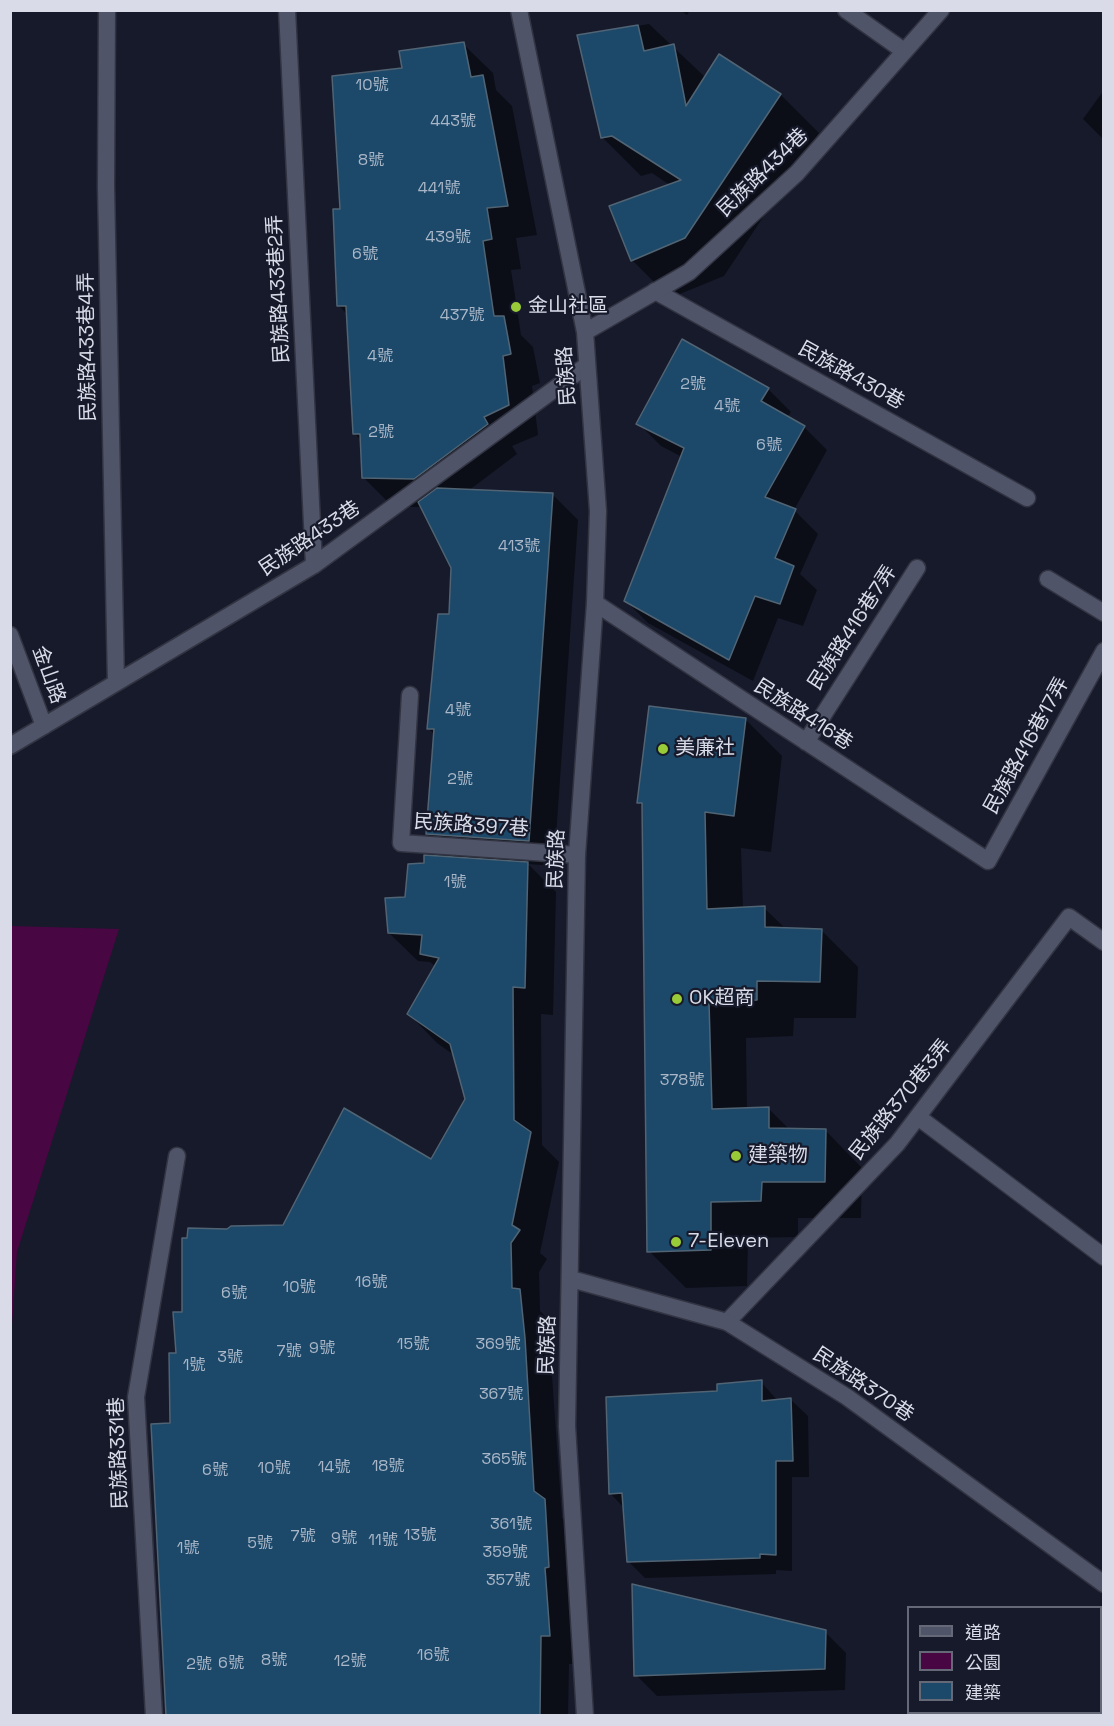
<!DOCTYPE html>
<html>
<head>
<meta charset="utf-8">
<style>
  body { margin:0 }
  #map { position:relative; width:1114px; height:1726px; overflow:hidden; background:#161a2b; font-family:"Space Grotesk","Noto Sans TC",sans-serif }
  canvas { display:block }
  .frame { position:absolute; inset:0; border:12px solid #d9dce8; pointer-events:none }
  .legend { position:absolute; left:907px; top:1606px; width:195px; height:108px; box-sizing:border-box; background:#161a2b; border:2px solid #646877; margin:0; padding:8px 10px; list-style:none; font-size:18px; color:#d9dce8 }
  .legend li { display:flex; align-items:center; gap:12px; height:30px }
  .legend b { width:30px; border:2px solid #646877 }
</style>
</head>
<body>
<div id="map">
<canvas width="1114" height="1726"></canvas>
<div class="frame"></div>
<ul class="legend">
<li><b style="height:8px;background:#4f5468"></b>道路</li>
<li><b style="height:16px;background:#480642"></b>公園</li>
<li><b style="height:16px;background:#1c4869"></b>建築</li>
</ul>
</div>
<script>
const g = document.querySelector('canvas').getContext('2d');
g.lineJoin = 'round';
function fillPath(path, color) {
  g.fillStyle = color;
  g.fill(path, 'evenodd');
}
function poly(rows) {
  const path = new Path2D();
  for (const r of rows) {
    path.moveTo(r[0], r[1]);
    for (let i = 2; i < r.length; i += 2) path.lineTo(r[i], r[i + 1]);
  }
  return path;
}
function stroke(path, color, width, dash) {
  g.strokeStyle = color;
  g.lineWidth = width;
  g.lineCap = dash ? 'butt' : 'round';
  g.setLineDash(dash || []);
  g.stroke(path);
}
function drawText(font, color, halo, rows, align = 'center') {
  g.font = font + ' "Space Grotesk","Noto Sans TC",sans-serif';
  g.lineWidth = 4.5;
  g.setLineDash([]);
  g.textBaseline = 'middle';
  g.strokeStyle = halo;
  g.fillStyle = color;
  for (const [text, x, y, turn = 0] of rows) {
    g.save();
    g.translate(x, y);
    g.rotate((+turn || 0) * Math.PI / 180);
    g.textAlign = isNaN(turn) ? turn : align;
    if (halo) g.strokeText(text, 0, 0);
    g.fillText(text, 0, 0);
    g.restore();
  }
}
const green = poly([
  [11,926,119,929,17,1252,11,1340]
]);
const shadow = poly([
  [680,10,690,10,687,15],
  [649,24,706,78,719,56,781,95,819,133,724,276,670,298,632,260,670,185,652,173,641,176,603,138,579,36],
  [463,44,493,73,496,90,512,106,537,235,516,238,521,269,511,270,521,335,533,347,540,383,532,386,538,435,512,446,517,454,468,491,552,494,578,520,554,866,528,864,556,892,553,1015,541,1014,542,1145,559,1162,540,1253,547,1259,539,1272,540,1311,548,1319,562,1518,573,1529,577,1664,569,1664,568,1716,168,1716,152,1425,171,1424,183,1313,227,1231,284,1227,431,1161,467,1099,454,1055,437,1043,409,1014,436,967,430,962,418,961,389,933,425,865,452,859,427,834,435,735,428,728,450,615,453,568,422,507,393,507,363,477,362,441,355,434,348,315,339,306,341,211,403,70],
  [1104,90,1104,140,1083,119],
  [768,389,791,412,787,417,804,427,827,450,794,510,818,534,800,574,817,590,803,626,778,618,753,681,648,623,625,600,682,457,661,446,638,423],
  [746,720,782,756,771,852,741,848,743,909,764,908,786,929,821,930,858,967,856,1018,794,1018,793,1036,746,1038,747,1109,769,1109,790,1130,826,1131,862,1168,861,1218,798,1218,798,1237,748,1238,747,1286,686,1288,649,1251,643,807,638,802],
  [761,1382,778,1401,791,1400,808,1416,809,1477,792,1477,792,1571,776,1570,776,1574,645,1578,628,1561,624,1508,610,1493,719,1392],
  [825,1632,846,1653,845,1690,657,1696,636,1675]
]);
const building = poly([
  [638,25,644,51,674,44,686,106,719,54,781,94,685,238,631,261,609,206,681,180,612,136,601,138,577,35,638,25],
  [464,42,471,77,483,75,508,206,487,208,492,239,483,241,494,316,504,316,511,354,503,356,509,405,484,417,488,424,414,479,362,478,360,434,353,434,346,306,337,306,333,209,340,209,332,76,402,68,399,51,464,42],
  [682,339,769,388,761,401,805,426,765,497,796,509,775,558,794,566,780,604,755,596,729,660,624,601,684,448,636,424,682,339],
  [437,488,553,493,529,841,426,834,434,729,427,729,438,614,449,614,451,568,418,502,437,488],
  [649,706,746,718,734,816,705,812,707,909,765,906,765,927,822,929,820,982,757,981,757,1000,709,1002,712,1109,769,1107,769,1128,826,1129,825,1182,762,1182,761,1201,711,1202,711,1250,647,1252,642,803,637,803,649,706],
  [424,855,528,862,525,988,513,987,514,1120,531,1132,512,1225,520,1230,511,1243,512,1288,520,1289,525,1338,534,1491,545,1499,549,1567,545,1568,550,1636,541,1636,540,1715,166,1716,151,1424,170,1423,169,1353,176,1353,173,1312,182,1312,182,1238,187,1238,188,1228,227,1229,231,1226,283,1225,344,1108,431,1159,465,1099,450,1044,407,1014,439,958,420,954,422,935,388,933,385,898,405,897,408,864,424,863,424,855],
  [762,1380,762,1401,791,1398,793,1461,776,1461,776,1555,760,1554,760,1558,627,1562,622,1493,609,1494,606,1397,717,1391,717,1384,762,1380],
  [632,1584,826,1630,825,1669,634,1676,632,1584]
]);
const service = poly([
  [107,10,106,186,116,683],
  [287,10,314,565],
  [846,10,904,51],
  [655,291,1027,498],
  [1048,579,1104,613],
  [595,603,988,861,1104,651],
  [10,635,44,726],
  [410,695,401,843,577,855],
  [806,742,917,568],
  [10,746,314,565,586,366],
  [918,1117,1104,1257],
  [727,1322,897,1144,1069,917,1104,942],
  [154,1716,136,1397,177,1156]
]);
const minor = poly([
  [519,10,585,332,598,511,595,603,577,855,567,1426,585,1716],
  [585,332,689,272,797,173,941,10],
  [571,1279,727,1322,847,1397,1104,1584]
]);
const markers = [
  [516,307,6,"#98cb37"],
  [663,749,6,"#98cb37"],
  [677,999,6,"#98cb37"],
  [736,1156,6,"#98cb37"],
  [676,1242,6,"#98cb37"]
];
const numberNames = [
  ["10號",372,86],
  ["443號",453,122],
  ["8號",371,161],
  ["441號",439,189],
  ["439號",448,238],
  ["6號",365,255],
  ["437號",462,316],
  ["4號",380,357],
  ["2號",693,385],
  ["4號",727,407],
  ["2號",381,433],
  ["6號",769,446],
  ["413號",519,547],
  ["4號",458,711],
  ["2號",460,780],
  ["1號",455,883],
  ["378號",682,1081],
  ["16號",371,1283],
  ["10號",299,1288],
  ["6號",234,1294],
  ["15號",413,1345],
  ["369號",498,1345],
  ["9號",322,1349],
  ["7號",289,1352],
  ["3號",230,1358],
  ["1號",194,1366],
  ["367號",501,1395],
  ["365號",504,1460],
  ["18號",388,1467],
  ["14號",334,1468],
  ["10號",274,1469],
  ["6號",215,1471],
  ["361號",511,1525],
  ["13號",420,1536],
  ["7號",303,1537],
  ["9號",344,1539],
  ["11號",383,1541],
  ["5號",260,1544],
  ["1號",188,1549],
  ["359號",505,1553],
  ["357號",508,1581],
  ["16號",433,1656],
  ["8號",274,1661],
  ["12號",350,1662],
  ["6號",231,1664],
  ["2號",199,1665]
];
const streetNames = [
  ["民族路434巷",763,173,-44],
  ["民族路433巷2弄",279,289,-93],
  ["民族路433巷4弄",88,347,-91],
  ["民族路",567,376,-94],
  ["民族路430巷",851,376,29],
  ["民族路433巷",310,539,-34],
  ["民族路416巷7弄",853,628,-57],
  ["金山路",48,675,70],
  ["民族路416巷",803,715,33],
  ["民族路416巷17弄",1027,746,-61],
  ["民族路397巷",471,826,4],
  ["民族路",557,859,-88],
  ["民族路370巷3弄",901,1100,-51],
  ["民族路",548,1345,-88],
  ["民族路370巷",863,1385,34],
  ["民族路331巷",119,1453,-92]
];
const poiNames = [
  ["金山社區",528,307],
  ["美廉社",675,749],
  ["OK超商",689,999],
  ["建築物",748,1156],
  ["7-Eleven",688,1242]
];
fillPath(green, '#480642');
fillPath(shadow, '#0007');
fillPath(building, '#1c4869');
stroke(building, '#516474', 1.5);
stroke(service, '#323442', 19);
stroke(minor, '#323442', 19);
stroke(service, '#4f5468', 16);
stroke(minor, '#4f5468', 16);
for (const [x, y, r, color] of markers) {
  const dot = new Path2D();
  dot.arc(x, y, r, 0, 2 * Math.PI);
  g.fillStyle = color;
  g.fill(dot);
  stroke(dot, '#161a2b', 2);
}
drawText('16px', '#aab7c8', null, numberNames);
drawText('20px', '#d9dce8', '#161a2b', streetNames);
drawText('20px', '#d9dce8', '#161a2b', poiNames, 'left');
</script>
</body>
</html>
